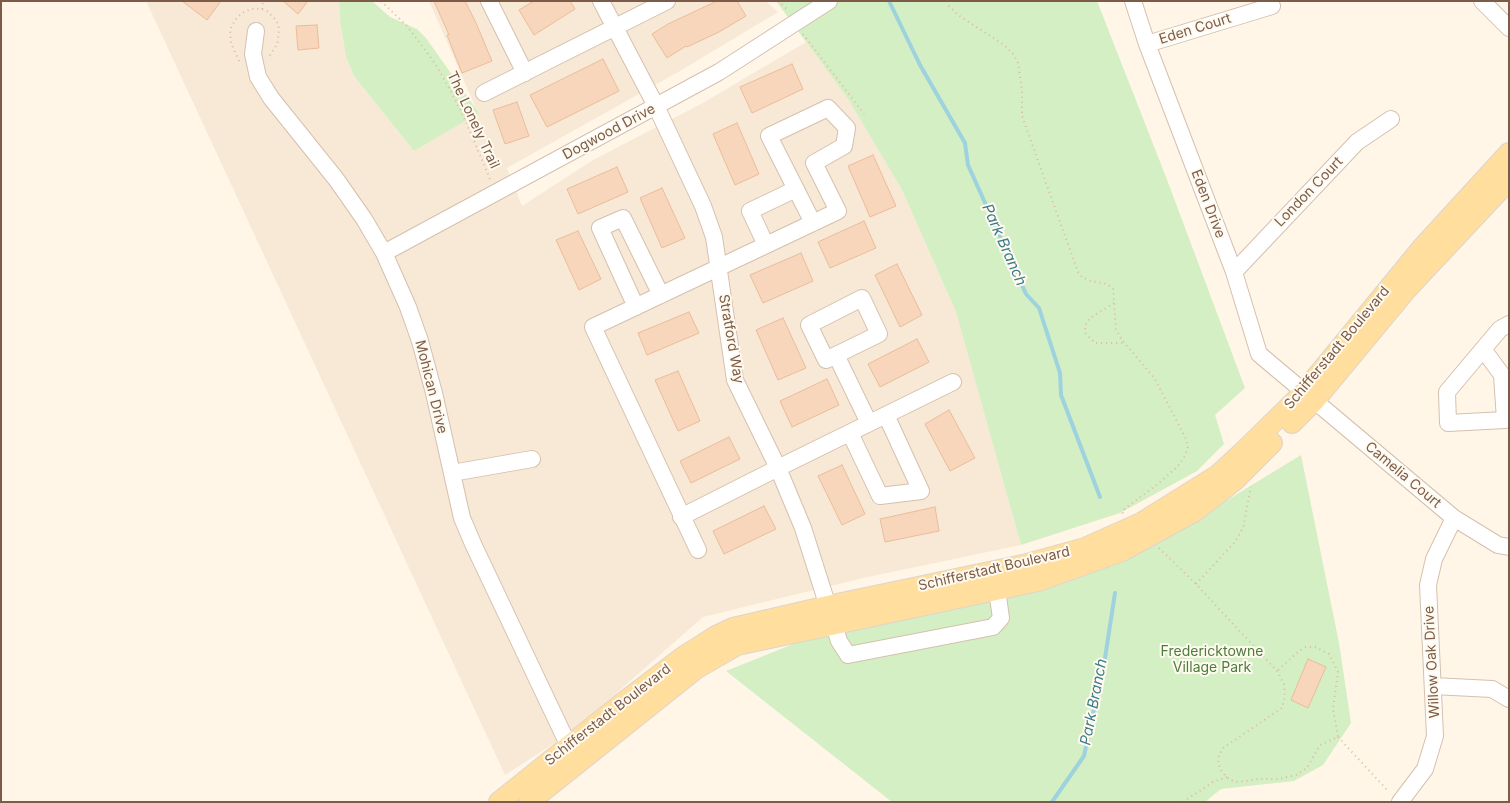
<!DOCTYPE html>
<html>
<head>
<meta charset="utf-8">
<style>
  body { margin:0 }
  #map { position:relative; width:1510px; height:803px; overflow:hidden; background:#fff6e8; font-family:Inter,sans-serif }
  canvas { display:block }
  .frame { position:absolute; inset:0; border:2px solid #7c5c48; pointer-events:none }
</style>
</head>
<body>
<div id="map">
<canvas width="1510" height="803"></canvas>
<div class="frame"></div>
</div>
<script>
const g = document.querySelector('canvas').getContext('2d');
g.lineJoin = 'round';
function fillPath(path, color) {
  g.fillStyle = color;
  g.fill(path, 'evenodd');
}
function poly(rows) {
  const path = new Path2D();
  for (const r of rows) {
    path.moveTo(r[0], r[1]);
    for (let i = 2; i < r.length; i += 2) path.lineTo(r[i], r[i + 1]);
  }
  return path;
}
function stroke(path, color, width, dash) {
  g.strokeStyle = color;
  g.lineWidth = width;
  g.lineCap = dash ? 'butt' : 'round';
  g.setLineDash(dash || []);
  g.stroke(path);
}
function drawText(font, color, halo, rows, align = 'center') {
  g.font = font + ' Inter,sans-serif';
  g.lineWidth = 4;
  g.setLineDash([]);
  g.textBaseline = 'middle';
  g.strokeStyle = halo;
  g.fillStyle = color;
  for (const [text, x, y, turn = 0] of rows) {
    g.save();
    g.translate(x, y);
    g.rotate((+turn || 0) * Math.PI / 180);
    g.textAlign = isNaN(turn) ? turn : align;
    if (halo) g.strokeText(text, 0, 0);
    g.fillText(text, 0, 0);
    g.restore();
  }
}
const residential = poly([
  [146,1,339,1,340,21,346,57,354,76,414,151,478,113,429,1,766,1,778,12,680,71,507,168,522,206,593,160,701,104,806,42,848,99,902,190,956,312,1021,545,863,578,703,617,596,711,553,744,505,775]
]);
const green = poly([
  [339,1,372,1,390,17,417,29,426,38,479,113,414,151,354,76,346,57,340,21],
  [776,1,1097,1,1166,177,1245,388,1215,415,1224,444,1197,471,1120,513,1021,545,956,312,902,190,848,99],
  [1301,455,1339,643,1351,723,1323,765,1294,781,1221,789,1205,802,892,802,726,671,878,610,1101,568,1147,549]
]);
const stream = poly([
  [889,1,920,65,965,143,968,165,1026,294,1039,308,1060,373,1061,395,1100,497],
  [1052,802,1084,756,1105,658,1115,593]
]);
const building = poly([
  [182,1,221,1,207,20,182,1],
  [283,1,308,1,298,14,283,1],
  [434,1,465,1,476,23,492,61,462,73,447,35,449,35,434,1],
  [534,1,570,1,575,9,534,35,519,10,534,1],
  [717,1,737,1,746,16,719,32,687,47,686,46,667,58,652,34,668,24,717,1],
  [317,25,319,48,298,50,296,26,317,25],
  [603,59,619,91,547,127,530,95,603,59],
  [792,64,803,89,752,113,740,87,792,64],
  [517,102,529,136,505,144,493,110,517,102],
  [737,123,759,174,735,185,713,134,737,123],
  [873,155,896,206,870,217,848,166,873,155],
  [617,167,628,192,578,214,567,189,617,167],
  [662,188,685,238,662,248,640,198,662,188],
  [864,221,876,248,830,268,818,242,864,221],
  [578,231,601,279,579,290,556,240,578,231],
  [801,253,813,281,763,303,750,275,801,253],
  [897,264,922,315,900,327,875,275,897,264],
  [689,312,699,333,647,355,638,333,689,312],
  [783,318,806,368,778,380,756,330,783,318],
  [917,339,929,362,880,387,868,364,917,339],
  [678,371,700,421,678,431,655,380,678,371],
  [827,379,839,405,792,427,780,401,827,379],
  [949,410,975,458,950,471,925,424,949,410],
  [729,437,740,459,691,483,680,461,729,437],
  [842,465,865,514,842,525,818,476,842,465],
  [764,506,776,529,724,554,713,531,764,506],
  [935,507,939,531,885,542,880,519,935,507],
  [1308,659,1326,667,1308,708,1291,700,1308,659]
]);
const path = poly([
  [381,1,408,27,436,65,449,88,463,115,490,179],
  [778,1,789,11],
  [947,1,949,6,958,15,1004,45,1013,54,1018,63,1022,90,1022,116,1078,272,1082,277,1091,281,1107,284,1113,289,1116,329,1122,340,1155,379,1186,439,1188,447,1185,456,1178,466,1159,483,1127,507,1122,511,1123,514],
  [262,9,263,1],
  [803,34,864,114],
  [239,61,231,43,230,30,235,20,242,13,251,9,262,9,267,11,275,19,278,24,279,29,278,41,276,46,268,58],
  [1114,303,1090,318,1085,326,1085,333,1095,343,1124,343],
  [1159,548,1196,584,1277,671,1284,684,1285,696,1282,708,1223,748,1219,755,1218,763,1222,772,1230,780,1238,782,1259,779,1279,779,1296,775,1307,768,1320,745,1338,737,1333,709,1338,672,1329,654,1315,647,1306,647,1298,652,1277,671],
  [1196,584,1235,542,1243,528,1251,487],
  [1338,737,1389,792],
  [1183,802,1213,782,1227,777]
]);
const minor = poly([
  [489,1,525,73],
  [601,1,656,106,703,206,714,237,735,380,778,468,803,528,839,641,848,655,993,627,1001,618,997,590],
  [1133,1,1147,44,1234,272,1259,354,1454,518,1498,545,1509,547],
  [1482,1,1509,28],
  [256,31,253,54,258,77,271,98,336,179,364,219,384,253,408,307,420,341,434,393,462,518,474,546,574,757],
  [1147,44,1272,6],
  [484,93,667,1],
  [766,245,750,211,796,189],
  [384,253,719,72,829,1],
  [1234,272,1357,142,1391,119],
  [636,307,600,228,623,218,661,295],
  [1483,349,1502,375,1505,420,1448,423,1447,392,1500,329,1509,324],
  [836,355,879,334,862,298,809,325,826,360,836,355,869,423],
  [850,433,880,496,921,491,886,415],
  [452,473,532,459],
  [681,517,778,468,953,382],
  [698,550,593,327,838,211,814,163,844,146,847,128,828,108,769,136,813,223],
  [1433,686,1492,689,1509,699],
  [1400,802,1425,769,1435,736,1428,585,1434,559,1454,518]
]);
const major = poly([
  [1292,423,1314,401,1406,290,1509,180],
  [499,802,620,705,683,657,716,636,733,628,828,606,1023,565,1085,548,1141,523,1218,475,1245,450,1304,392,1422,248,1509,153],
  [529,802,697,668,737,645,1038,581,1122,551,1195,511,1235,480,1272,443]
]);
const streetNames = [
  ["Eden Court",1195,29,-17],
  ["The Lonely Trail",473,120,65],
  ["Dogwood Drive",609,132,-28],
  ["London Court",1309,192,-46],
  ["Eden Drive",1208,204,69],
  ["Stratford Way",731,339,80],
  ["Schifferstadt Boulevard",1337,348,-50],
  ["Mohican Drive",431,387,76],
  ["Camelia Court",1403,475,40],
  ["Schifferstadt Boulevard",994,569,-13],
  ["Willow Oak Drive",1432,662,-93],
  ["Schifferstadt Boulevard",608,715,-38]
];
const parkNames = [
  ["Fredericktowne",1212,652],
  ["Village Park",1212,668]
];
const waterNames = [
  ["Park Branch",1004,245,66],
  ["Park Branch",1094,702,-79]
];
fillPath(residential, '#f7e9d5');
fillPath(green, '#d3efc3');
stroke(stream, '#9ed2de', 4);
fillPath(building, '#f7d6bc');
stroke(building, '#ecbc9a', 1);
stroke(minor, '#d5c0ae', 18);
stroke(major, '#ddd5cf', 22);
stroke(path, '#ddb99e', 2, [1, 4]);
stroke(minor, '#fff', 16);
stroke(major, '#ffde9e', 20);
drawText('14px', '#7c5c48', '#fffaf0', streetNames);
drawText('14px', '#4c7d3c', '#fffaf0', parkNames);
drawText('italic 15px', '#3b7b8b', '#fffaf0', waterNames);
</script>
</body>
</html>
